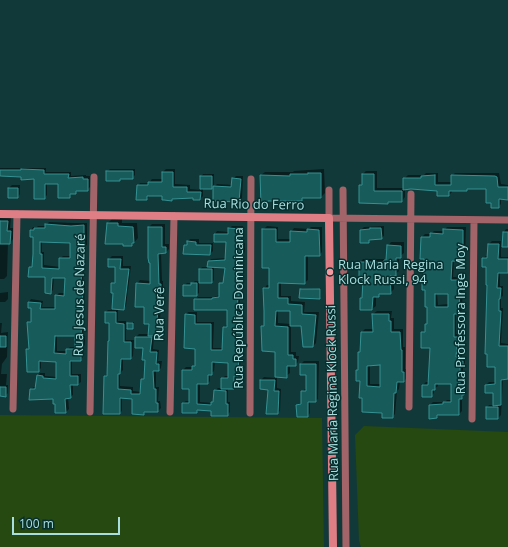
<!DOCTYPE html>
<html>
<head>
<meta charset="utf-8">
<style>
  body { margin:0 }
  #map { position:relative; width:508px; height:547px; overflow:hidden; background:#123939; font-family:"Open Sans",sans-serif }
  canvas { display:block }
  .scale { position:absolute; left:12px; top:517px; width:108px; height:18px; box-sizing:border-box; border:2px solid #a9dede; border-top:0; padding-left:5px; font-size:12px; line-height:14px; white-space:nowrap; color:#a9dede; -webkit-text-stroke:3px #062f2f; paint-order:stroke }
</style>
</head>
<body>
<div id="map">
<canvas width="508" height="547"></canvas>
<div class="scale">100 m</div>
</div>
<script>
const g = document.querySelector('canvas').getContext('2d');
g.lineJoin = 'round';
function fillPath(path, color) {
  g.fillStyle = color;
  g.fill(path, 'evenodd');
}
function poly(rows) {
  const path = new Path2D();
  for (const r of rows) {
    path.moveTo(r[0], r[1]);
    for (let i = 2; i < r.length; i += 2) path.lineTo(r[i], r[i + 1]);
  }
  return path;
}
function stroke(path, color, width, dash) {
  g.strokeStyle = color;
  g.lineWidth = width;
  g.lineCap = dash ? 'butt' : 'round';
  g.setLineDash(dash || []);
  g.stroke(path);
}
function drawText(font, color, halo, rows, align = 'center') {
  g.font = font + ' "Open Sans",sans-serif';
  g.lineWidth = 3;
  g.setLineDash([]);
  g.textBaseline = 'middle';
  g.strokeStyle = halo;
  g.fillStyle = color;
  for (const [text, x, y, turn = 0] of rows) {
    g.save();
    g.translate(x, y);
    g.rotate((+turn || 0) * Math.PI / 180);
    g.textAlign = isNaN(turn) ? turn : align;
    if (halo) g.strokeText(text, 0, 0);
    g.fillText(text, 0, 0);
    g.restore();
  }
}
const green = poly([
  [0,415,322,418,324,547,0,547],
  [364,426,508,432,508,547,361,547,359,541,355,435]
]);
const shadow = poly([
  [0,168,46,168,46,172,71,172,71,176,86,175,86,176,90,176,90,187,87,190,78,191,75,193,72,193,69,197,59,183,47,183,47,195,44,198,35,178,22,176,4,175,0,177],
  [110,169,135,169,135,175,132,178,123,178,120,180,107,180,107,172],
  [166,169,175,169,175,184,190,185,190,189,201,190,201,177,203,174,214,174,214,186,211,188,203,188,203,196,200,199,194,197,173,198,172,200,163,195,150,195,147,199,138,186,140,183,149,183,152,179,163,179,163,172],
  [324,169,325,193,321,197,304,197,301,200,271,200,267,204,261,175,265,172,293,172,294,171],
  [366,171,377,171,377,188,404,188,404,179,408,175,424,175,426,173,438,173,438,182,452,182,452,176,455,173,499,173,501,184,508,185,508,199,501,198,501,204,498,207,492,202,487,188,469,188,467,190,452,190,452,192,449,195,438,190,405,189,405,197,402,201,390,201,387,203,360,186,363,183,363,174],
  [236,176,243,176,242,198,239,201,214,187,217,184,233,185,233,179],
  [12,185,20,185,20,194,18,197,9,197,9,188],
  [0,218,11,218,10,228,14,228,13,239,10,243,8,243,7,276,4,279,0,279],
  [112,219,122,219,122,223,137,223,138,238,132,245,124,243,108,223],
  [49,222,74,223,87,223,87,245,85,246,83,282,85,282,83,336,85,336,85,345,84,346,83,357,80,360,72,360,72,374,81,374,81,382,78,384,73,384,73,395,70,397,68,397,69,409,66,412,56,403,54,398,31,389,34,387,37,387,37,376,40,373,45,373,45,376,57,377,57,361,41,360,41,368,38,371,27,349,30,347,28,323,32,320,32,307,29,302,31,299,43,301,42,307,56,307,56,296,59,293,65,293,66,277,54,277,53,290,50,293,46,276,30,268,33,265,34,236,31,230,33,227,37,227,38,226,46,226],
  [42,241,71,242,71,256,63,256,60,259,60,267,44,265,44,252,42,252],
  [57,335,76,335,76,347,70,347,67,351,57,351],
  [152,224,165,224,165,244,169,244,169,249,166,252,161,252,162,281,163,281,163,302,161,304,160,321,163,321,163,332,160,335,154,335,153,349,159,350,158,361,162,361,161,368,159,370,156,370,156,387,159,387,158,401,160,401,161,408,158,411,146,411,144,414,133,398,122,398,122,411,119,413,105,376,108,373,109,341,110,340,110,322,106,312,108,310,113,310,114,292,112,284,116,281,116,266,109,266,109,259,112,256,123,256,123,266,131,266,126,306,124,309,118,309,118,321,126,321,126,325,129,322,134,322,132,328,126,328,126,340,134,340,133,356,131,358,123,358,123,370,120,373,120,386,133,387,133,391,141,392,142,380,145,377,147,359,144,347,136,337,139,334,149,334,150,323,146,306,137,284,140,280,151,281,149,227],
  [232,226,243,226,242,243,245,243,245,252,242,255,240,286,242,286,242,293,240,295,240,310,241,310,241,324,242,324,242,332,240,334,240,348,241,348,240,373,237,375,237,385,234,388,228,388,228,402,230,402,230,412,227,415,212,410,199,409,197,412,183,403,186,401,190,401,190,388,183,370,186,367,193,367,196,363,196,348,186,315,188,312,197,312,197,322,214,322,213,348,223,348,224,327,228,324,228,309,195,300,198,297,214,297,220,295,220,284,225,281,226,267,214,267,214,280,212,282,199,282,199,293,196,295,184,286,187,283,193,283,195,281,200,281,200,270,202,267,208,267,209,262,211,259,227,258,227,241,215,234,217,231,229,232,229,229],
  [215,361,229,362,229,376,225,376,222,379,222,388,218,388,215,391,215,400,212,403,200,402,200,383,208,383,210,381,210,374,214,371],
  [267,226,278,227,278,239,291,239,291,232,294,228,309,229,311,227,322,227,322,252,319,255,308,255,308,280,304,283,281,282,281,296,291,296,291,301,305,302,304,312,319,312,316,343,313,346,302,325,291,325,291,352,296,352,296,356,299,356,298,362,295,365,290,365,290,373,286,376,277,376,277,388,281,389,280,411,277,413,270,389,261,380,264,377,276,378,276,351,262,327,265,324,264,289,267,285,270,285,270,267,263,230],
  [278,310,292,310,291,324,278,323],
  [384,226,384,236,381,238,371,238,368,242,361,230,364,227],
  [447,227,466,227,465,258,462,261,454,261,453,277,463,277,462,310,459,313,456,313,456,334,460,334,458,354,462,354,462,358,465,358,465,363,463,365,463,384,466,384,466,391,462,398,462,411,459,414,440,414,437,417,430,418,430,405,433,402,445,402,447,400,452,400,452,383,438,383,438,386,434,389,434,393,431,396,423,385,426,382,429,382,431,347,422,333,426,330,426,325,428,323,428,306,423,281,425,278,425,258,422,237,425,234,431,234,434,231,444,231],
  [437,293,449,293,449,304,438,305],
  [506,229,508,229,508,246,504,232],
  [190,239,199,239,199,243,213,243,213,251,210,254,184,253,185,245],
  [492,241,501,241,501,257,508,257,508,272,500,272,500,286,503,286,503,296,501,297,501,308,503,308,501,343,508,344,508,378,503,378,501,415,498,418,487,418,487,408,489,405,494,405,494,391,486,385,489,382,496,382,496,366,488,353,486,353,487,266,483,258,486,256,488,256,489,244],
  [391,242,404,242,404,253,399,257,399,271,394,275,394,289,390,293,381,293,379,296,376,296,376,306,372,309,361,309,361,298,363,296,364,278,360,263,363,259,386,259,388,246],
  [302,288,321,289,321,297,320,298,301,289],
  [8,292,8,299,5,302,0,302,0,293],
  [377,311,392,311,391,318,394,318,394,329,403,329,403,347,405,347,405,369,407,369,407,378,404,381,400,381,399,389,397,391,395,414,392,417,363,397,361,380,357,370,359,369,359,352,361,350,362,332,365,329,374,329,373,314],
  [370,364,381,364,381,384,370,384],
  [0,323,2,323,1,333,8,332,7,357,2,364,1,374,7,374,6,385,8,385,8,393,5,396,0,395],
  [304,361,319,361,318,399,315,401,310,401,310,413,308,416,297,405,302,402,302,392,305,389,307,389,308,374,301,364]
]);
const building = poly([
  [21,169,44,170,44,174,69,174,68,178,83,177,83,179,88,179,88,191,76,191,76,194,70,194,70,198,58,198,58,184,45,184,45,199,34,199,34,179,21,180,21,177,0,176,0,170,21,170,21,169],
  [106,171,133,171,133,179,120,179,120,181,106,181,106,171],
  [162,172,173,172,173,187,187,187,187,192,201,192,200,200,193,200,193,198,172,199,172,201,164,200,162,200,162,196,147,196,147,200,136,200,137,185,148,185,148,182,162,182,162,172],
  [308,173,321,173,321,198,302,198,302,201,268,201,267,205,261,205,260,175,290,176,290,174,308,174,308,173],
  [362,174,374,174,374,191,402,191,402,202,388,202,388,204,359,203,359,185,362,185,362,174],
  [435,175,435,185,451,185,451,175,495,176,497,177,498,187,508,187,508,200,499,199,499,208,491,208,491,203,486,203,486,189,467,189,467,191,449,191,449,196,437,196,437,191,411,189,403,190,403,178,421,178,421,176,435,175],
  [200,176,212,176,212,189,200,189,200,176],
  [232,178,241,179,239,202,213,201,213,186,231,187,232,178],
  [8,188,18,188,18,198,8,198,8,188],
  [0,221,8,221,7,231,11,231,10,244,0,244,0,221],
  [107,223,118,223,118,226,133,227,134,243,132,243,132,246,123,246,123,244,105,244,107,223],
  [45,224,71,226,84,225,84,249,83,249,81,284,83,285,81,338,83,338,83,348,81,348,81,361,70,361,70,376,78,376,78,385,70,385,71,398,65,399,66,413,55,413,55,404,53,404,53,399,29,400,30,389,35,389,37,375,43,376,43,378,56,379,56,362,39,361,39,372,27,372,26,349,29,349,27,322,31,322,31,308,28,308,28,302,41,303,40,309,55,309,55,295,64,296,65,278,52,278,51,294,45,293,45,277,28,277,29,267,32,267,33,254,33,237,30,237,30,230,34,230,34,228,45,228,45,224],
  [40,242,70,243,70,258,59,258,59,269,42,268,42,254,40,254,40,242],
  [55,336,75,336,75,349,66,349,66,354,54,353,55,336],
  [148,227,162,227,162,247,166,247,166,253,158,254,159,284,161,284,160,306,158,306,157,324,160,324,160,336,148,336,149,324,144,324,144,307,135,307,136,283,150,284,150,263,149,263,148,258,148,227],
  [228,228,240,229,240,246,243,246,243,255,240,255,238,289,239,289,239,297,238,297,237,312,239,312,239,327,240,327,240,335,237,335,237,351,239,351,238,376,234,376,234,389,221,389,221,378,228,378,228,363,212,362,212,375,208,375,208,384,197,384,197,404,211,405,211,402,213,402,214,390,226,391,226,404,228,404,228,416,211,416,211,411,197,410,197,413,182,413,182,403,189,403,189,389,182,389,182,370,192,370,192,366,195,366,195,349,184,348,185,314,195,315,195,324,211,324,211,350,222,350,223,327,227,327,227,310,194,310,194,299,212,299,212,298,219,297,219,283,223,283,225,268,207,267,208,261,225,260,226,242,214,242,214,234,228,234,228,228],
  [370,228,381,228,382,239,369,240,369,243,360,243,360,230,370,229,370,228],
  [262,229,276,229,276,242,290,242,290,231,307,232,307,229,319,230,320,256,305,256,305,284,278,283,278,298,288,298,288,304,302,305,302,314,316,315,313,347,303,347,301,326,290,326,290,311,276,311,275,326,288,327,288,355,293,355,293,359,296,359,296,366,287,366,287,378,275,377,275,352,262,351,261,326,264,326,264,311,263,288,269,288,269,268,262,268,262,229],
  [443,229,463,230,463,262,452,261,451,280,460,280,459,314,454,314,454,337,458,337,456,357,460,357,460,361,463,361,463,367,460,367,460,386,464,386,464,395,462,395,462,399,459,399,459,415,437,415,437,418,429,419,429,405,443,404,443,402,451,402,451,384,435,384,435,390,432,390,432,397,422,397,422,385,428,385,430,348,421,348,421,332,425,332,425,324,427,324,427,307,425,307,425,290,422,290,422,280,424,280,424,259,420,259,421,237,430,237,430,233,443,234,443,229],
  [435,294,448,294,448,307,435,307,435,294],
  [503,232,508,232,508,247,502,247,503,232],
  [187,241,196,242,196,245,211,245,210,255,183,254,184,245,187,245,187,241],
  [488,244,499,244,498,259,508,259,508,273,498,273,497,288,501,288,500,299,499,299,499,311,501,311,499,346,508,346,508,379,501,380,501,405,493,406,493,393,485,393,485,385,495,384,495,367,487,367,487,354,485,354,487,285,486,285,486,267,482,267,482,258,487,258,488,244],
  [387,245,401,246,401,258,396,258,396,276,390,276,391,294,379,294,379,297,373,297,372,310,360,310,360,298,362,298,363,279,359,279,359,262,384,262,384,260,386,260,387,245],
  [108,259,121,259,120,269,129,269,124,310,112,309,113,293,111,293,111,283,115,283,115,267,108,267,108,259],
  [199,269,212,269,212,283,199,283,199,269],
  [191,283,197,283,197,296,183,296,183,285,191,285,191,283],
  [300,289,320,289,320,299,299,298,300,289],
  [105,312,116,312,116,323,124,324,124,342,131,342,131,359,121,359,120,374,118,374,118,389,131,390,131,394,140,394,141,379,144,379,145,360,142,360,143,348,135,348,135,337,152,337,150,352,157,352,156,364,159,364,159,371,153,371,154,389,156,389,156,403,158,403,158,412,144,412,144,415,132,414,132,399,120,398,120,414,103,414,104,376,107,376,108,341,109,341,109,323,105,323,105,312],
  [372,314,389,314,389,321,391,321,391,332,400,332,401,350,402,350,402,372,404,372,404,382,397,382,396,393,394,393,393,418,382,418,382,413,362,412,362,398,359,398,360,381,356,381,356,370,358,370,358,352,360,352,361,332,373,332,372,314],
  [380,365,380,387,367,386,367,366,380,365],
  [127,323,133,323,133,329,127,329,127,323],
  [0,336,6,336,6,347,0,347,0,336],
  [300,364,316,364,316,402,308,402,308,417,297,417,296,405,301,404,301,391,306,391,306,375,300,375,300,364],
  [260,380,275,380,274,391,279,391,278,414,266,414,268,390,260,389,260,380],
  [0,387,6,387,6,397,0,396,0,387],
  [486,407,498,407,498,419,486,419,486,407]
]);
const street = poly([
  [329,190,329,218,508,220],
  [343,190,346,547],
  [409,407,411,194],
  [13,409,17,214],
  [90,412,94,177],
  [170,412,174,216],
  [250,413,251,179],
  [472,419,474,220]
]);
const secondary = poly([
  [0,214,329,218,333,547]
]);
const markers = [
  [330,272,4,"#f49aa0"]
];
const streetNames = [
  ["Rua Rio do Ferro",254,205,1],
  ["Rua Jesus de Nazaré",80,295,-89],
  ["Rua República Dominicana",239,308,-90],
  ["Rua Verê",160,314,-89],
  ["Rua Professora Inge Moy",461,319,-90],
  ["Rua Maria Regina Klock Russi",333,393,-91]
];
const poiNames = [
  ["Rua Maria Regina",338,265],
  ["Klock Russi, 94",338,280]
];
fillPath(green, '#264811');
fillPath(shadow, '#0007');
fillPath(building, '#185b5b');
stroke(building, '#349192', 1);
stroke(street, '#a26468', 7);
stroke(secondary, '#e07e86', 8);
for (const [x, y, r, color] of markers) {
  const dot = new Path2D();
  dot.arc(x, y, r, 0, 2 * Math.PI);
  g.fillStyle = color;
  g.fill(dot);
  stroke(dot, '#062f2f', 1.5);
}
drawText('13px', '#a9dede', '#062f2f', streetNames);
drawText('13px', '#a9dede', '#062f2f', poiNames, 'left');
</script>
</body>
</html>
